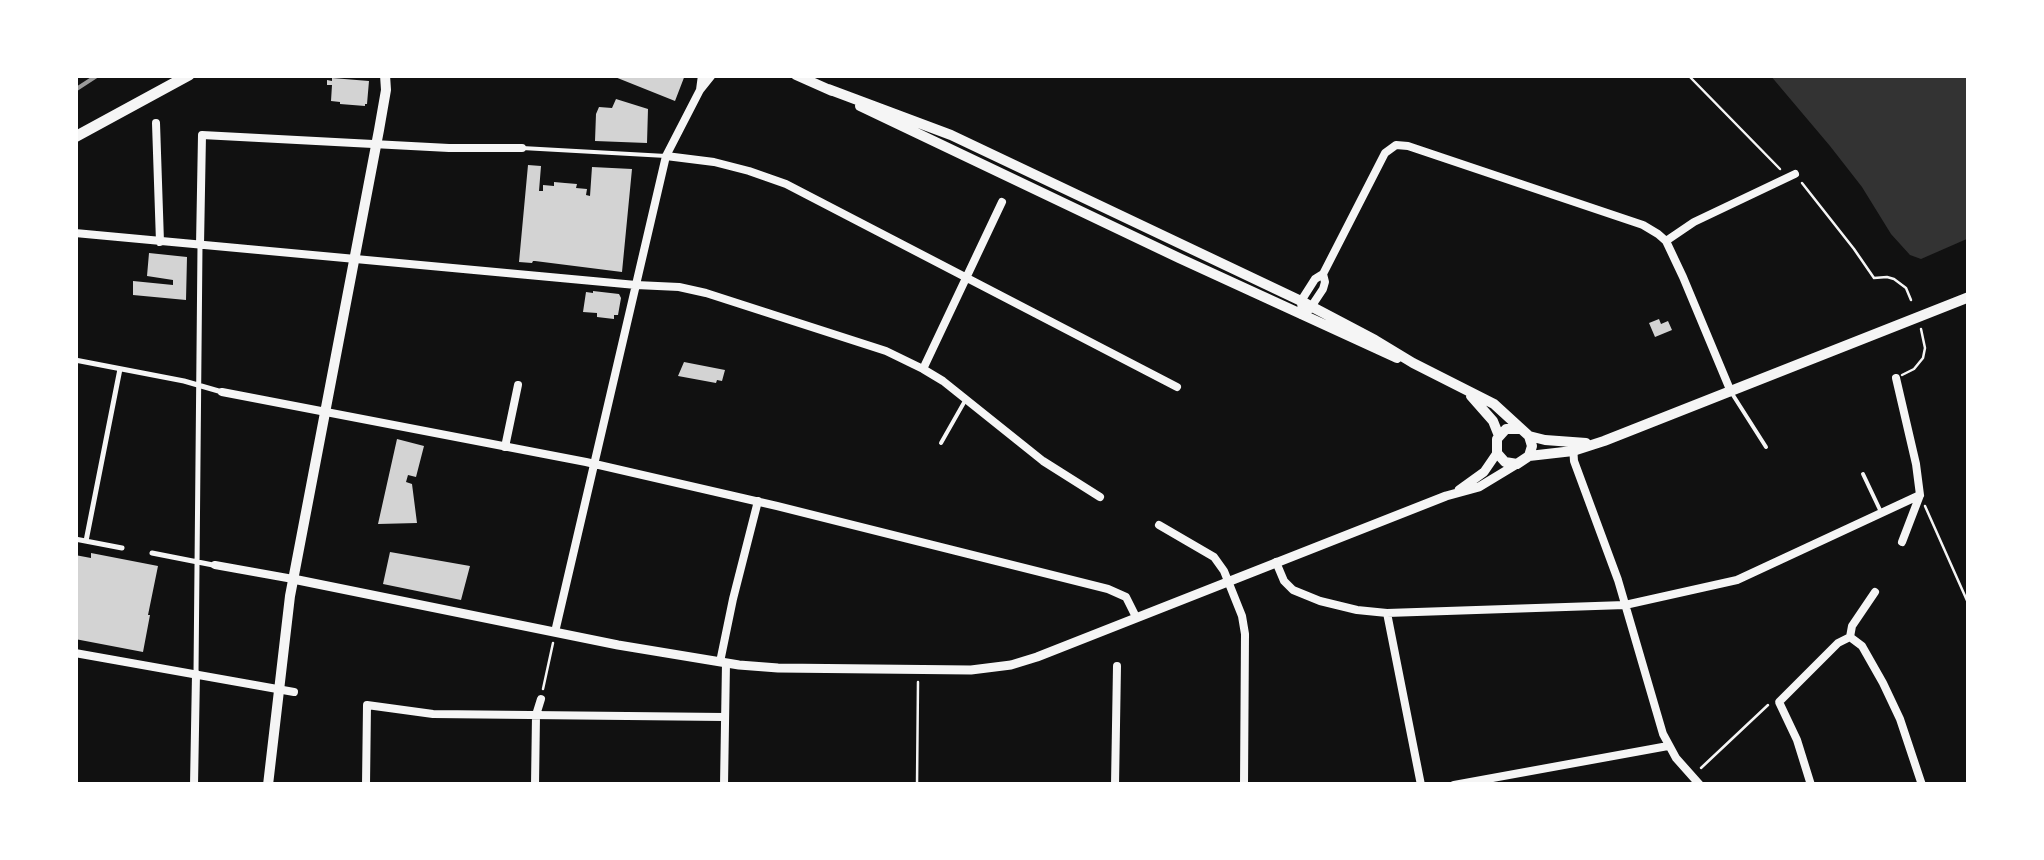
<!DOCTYPE html>
<html>
<head>
<meta charset="utf-8">
<style>
  body { margin:0 }
  #map { position:relative; width:2044px; height:860px; overflow:hidden; background:#111; font-family:"Roboto Condensed",sans-serif }
  canvas { display:block }
  .frame { position:absolute; inset:0; border:78px solid #fff; pointer-events:none }
</style>
</head>
<body>
<div id="map">
<canvas width="2044" height="860"></canvas>
<div class="frame"></div>
</div>
<script>
const g = document.querySelector('canvas').getContext('2d');
g.lineJoin = 'round';
function fillPath(path, color) {
  g.fillStyle = color;
  g.fill(path, 'evenodd');
}
function poly(rows) {
  const path = new Path2D();
  for (const r of rows) {
    path.moveTo(r[0], r[1]);
    for (let i = 2; i < r.length; i += 2) path.lineTo(r[i], r[i + 1]);
  }
  return path;
}
function stroke(path, color, width, dash) {
  g.strokeStyle = color;
  g.lineWidth = width;
  g.lineCap = dash ? 'butt' : 'round';
  g.setLineDash(dash || []);
  g.stroke(path);
}
const water = poly([
  [1770,75,1969,75,1969,238,1921,259,1910,255,1891,234,1862,187,1830,146]
]);
const building = poly([
  [610,75,685,75,675,101],
  [332,78,369,81,367,104,365,104,365,106,340,104,340,102,331,101,332,85,327,85,327,80,332,81],
  [616,99,648,109,647,143,595,141,596,114,599,107,612,108],
  [528,165,541,166,539,191,543,191,543,185,554,186,554,182,565,183,577,184,576,188,587,189,586,195,590,196,592,167,632,169,622,272,535,261,533,261,532,263,519,262],
  [149,253,187,257,186,300,133,295,133,281,173,285,173,280,147,276],
  [593,291,619,294,621,298,618,315,614,315,614,319,597,317,597,313,583,312,586,292,593,293],
  [1659,319,1661,324,1668,321,1672,330,1655,337,1649,323],
  [684,362,725,370,722,381,717,380,716,383,678,376],
  [397,439,424,446,416,477,408,475,406,482,412,484,417,523,378,524],
  [390,552,470,566,461,600,383,584],
  [91,553,158,566,148,615,150,615,143,652,75,639,75,555,91,558]
]);
const path = poly([
  [1688,75,1780,169],
  [1802,183,1854,249,1874,278,1887,277,1894,279,1906,288,1911,300],
  [1902,375,1914,369,1923,358,1925,348,1921,329],
  [1925,506,1969,605],
  [543,689,553,643],
  [1701,768,1768,705],
  [917,785,918,682]
]);
const service = poly([
  [522,148,666,156],
  [1731,392,1766,447],
  [941,443,966,399],
  [1863,474,1881,512]
]);
const pedestrian = poly([
  [75,360,184,381,222,392],
  [75,539,122,548],
  [86,541,120,369],
  [152,553,213,565],
  [196,674,200,245]
]);
const minor = poly([
  [700,90,702,75],
  [156,123,160,242],
  [666,156,714,162,749,171,786,184,1177,387],
  [75,233,636,285,679,287,706,293,886,351,923,369,943,381,1043,461,1100,497],
  [1666,241,1694,222,1795,174],
  [200,245,202,135,449,148,522,148],
  [1309,310,1323,289,1325,282,1323,274],
  [1302,315,1301,301,1315,279,1323,274,1385,153,1396,145,1408,146,1643,225,1658,234,1666,241,1683,277,1731,392],
  [923,369,1002,202],
  [1896,378,1916,464,1920,495,1902,542],
  [222,392,586,462,777,506,1108,589,1126,597,1136,617],
  [1573,446,1574,461,1618,580,1663,734,1676,758,1700,785],
  [505,447,518,385],
  [1159,525,1214,557,1224,571,1242,616,1245,634,1244,785],
  [1276,562,1284,581,1293,590,1320,601,1357,610,1387,613,1625,605,1737,580,1920,495],
  [215,565,293,579],
  [1387,613,1421,785],
  [555,632,666,156,700,90,712,75],
  [1850,637,1852,626,1875,592],
  [75,653,294,692],
  [720,662,733,599,758,501],
  [194,785,196,674],
  [366,785,367,705,433,714,724,717],
  [535,785,536,715,541,699],
  [724,785,726,663],
  [1115,785,1117,666],
  [1454,785,1668,746],
  [1811,785,1797,740,1779,702,1838,643,1850,637,1862,646,1883,683,1900,719,1922,785]
]);
const tertiary = poly([
  [1459,490,1484,472,1497,453],
  [293,579,618,645,739,665,778,668,971,670,1011,665,1037,657,1446,496,1479,487,1517,464]
]);
const secondary = poly([
  [796,75,832,91],
  [828,89,951,135,1301,301,1375,340,1413,363,1494,404,1529,436,1532,446,1529,456],
  [860,106,1179,258,1397,358],
  [1471,396,1493,421,1499,436],
  [1521,429,1506,429,1497,439,1497,453,1505,462,1517,464,1529,456,1573,451,1604,441,1969,297],
  [1529,436,1545,440,1586,443],
  [268,785,290,596,379,130,386,90,385,75]
]);
const primary = poly([
  [75,137,189,75]
]);
const rail = poly([
  [75,90,98,75]
]);
fillPath(water, '#333');
fillPath(building, '#d3d3d3');
stroke(path, '#f5f5f5', 2.5);
stroke(service, '#f5f5f5', 4);
stroke(pedestrian, '#f5f5f5', 5);
stroke(minor, '#f5f5f5', 8);
stroke(tertiary, '#f5f5f5', 9);
stroke(secondary, '#f5f5f5', 10);
stroke(primary, '#f5f5f5', 11);
stroke(rail, '#9a9a9a', 4);
</script>
</body>
</html>
